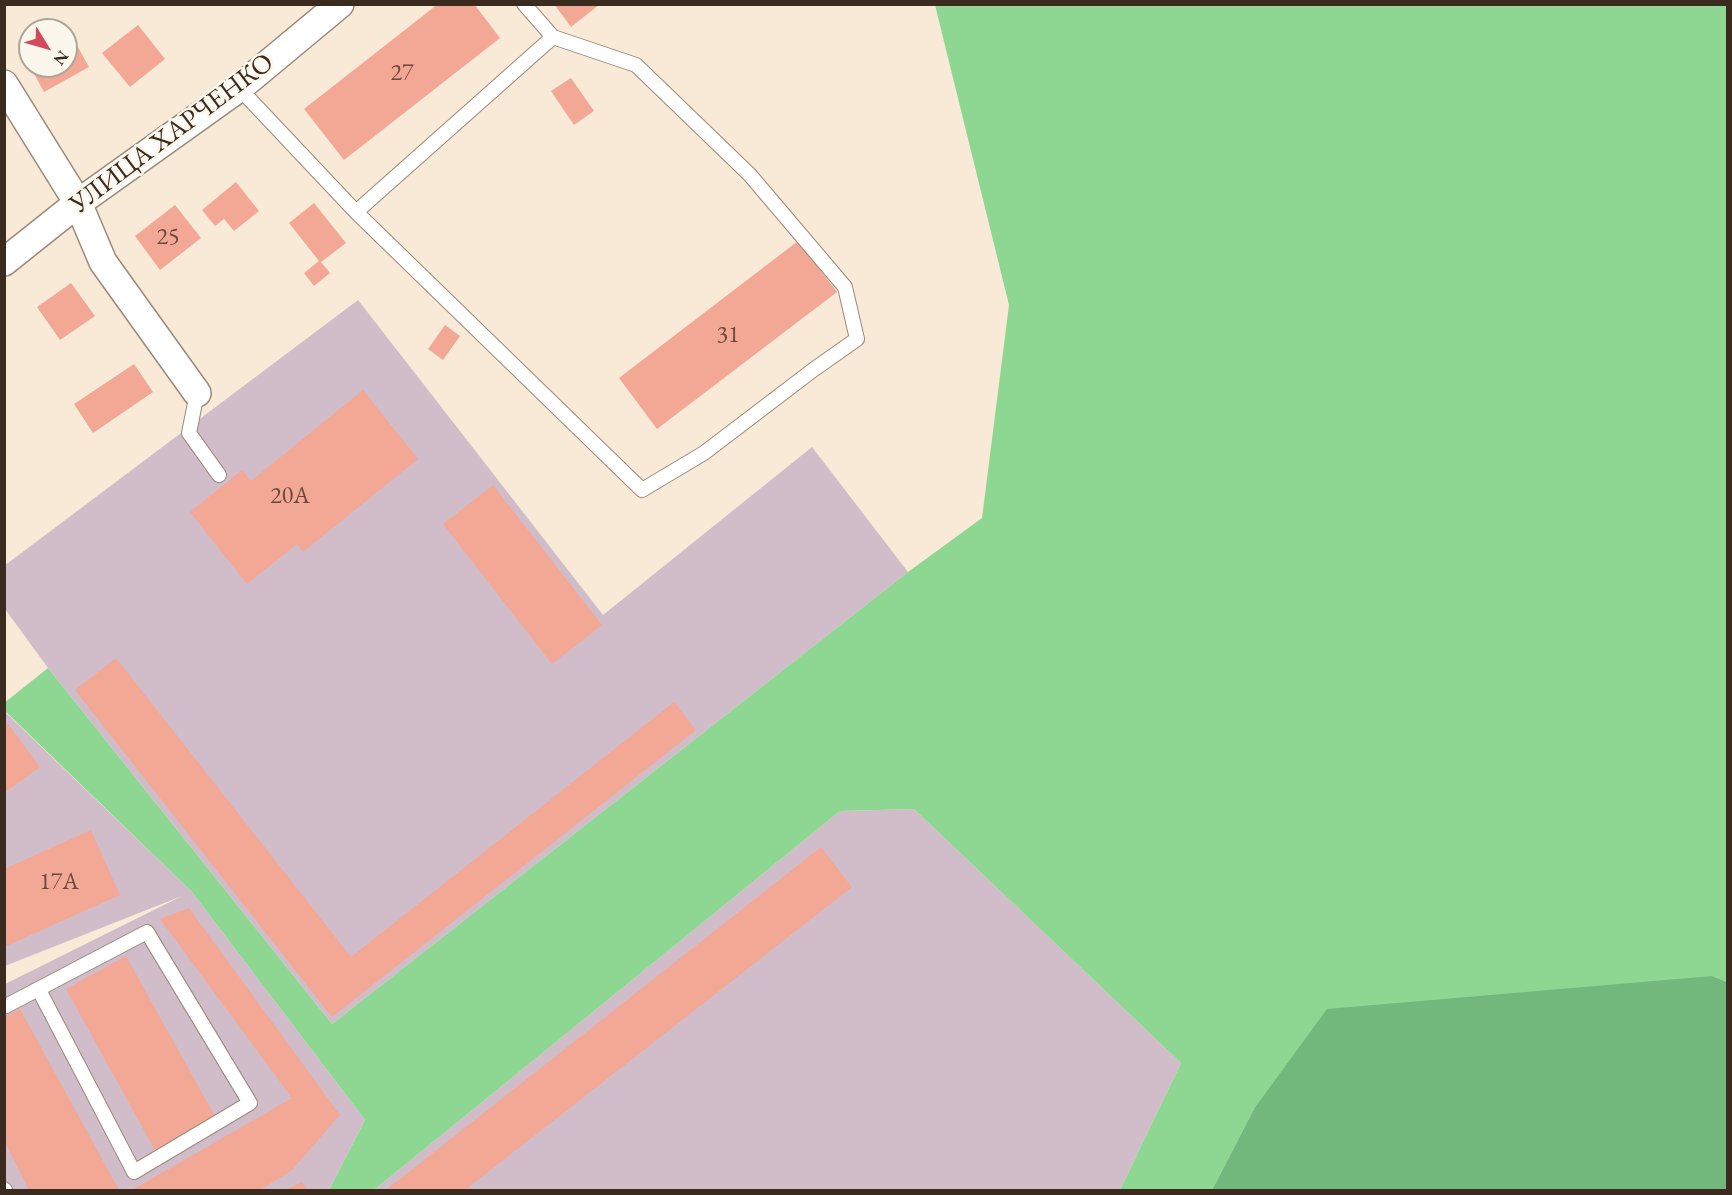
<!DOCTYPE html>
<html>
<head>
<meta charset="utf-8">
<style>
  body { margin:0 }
  #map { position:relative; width:1732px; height:1195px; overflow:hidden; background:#f8ead7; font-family:"EB Garamond",serif }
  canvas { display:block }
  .frame { position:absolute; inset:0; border:6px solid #3b2a1e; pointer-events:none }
  .north { position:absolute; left:18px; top:18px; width:60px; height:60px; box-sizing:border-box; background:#fbf7ec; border:2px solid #aea59a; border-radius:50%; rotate:127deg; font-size:16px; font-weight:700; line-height:24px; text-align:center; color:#3b2a1e }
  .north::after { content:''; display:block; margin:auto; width:21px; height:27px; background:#d1495b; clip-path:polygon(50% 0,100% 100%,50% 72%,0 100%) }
</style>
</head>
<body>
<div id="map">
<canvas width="1732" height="1195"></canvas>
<div class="frame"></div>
<div class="north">N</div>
</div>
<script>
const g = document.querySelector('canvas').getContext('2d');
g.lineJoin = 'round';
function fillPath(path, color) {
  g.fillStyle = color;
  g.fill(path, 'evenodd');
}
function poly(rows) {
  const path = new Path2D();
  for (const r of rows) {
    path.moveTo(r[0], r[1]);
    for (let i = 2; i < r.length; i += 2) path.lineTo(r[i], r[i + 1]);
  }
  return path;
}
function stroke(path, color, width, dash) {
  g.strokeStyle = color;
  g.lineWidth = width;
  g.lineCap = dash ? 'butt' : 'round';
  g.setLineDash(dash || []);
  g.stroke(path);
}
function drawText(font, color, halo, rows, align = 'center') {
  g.font = font + ' "EB Garamond",serif';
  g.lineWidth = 5;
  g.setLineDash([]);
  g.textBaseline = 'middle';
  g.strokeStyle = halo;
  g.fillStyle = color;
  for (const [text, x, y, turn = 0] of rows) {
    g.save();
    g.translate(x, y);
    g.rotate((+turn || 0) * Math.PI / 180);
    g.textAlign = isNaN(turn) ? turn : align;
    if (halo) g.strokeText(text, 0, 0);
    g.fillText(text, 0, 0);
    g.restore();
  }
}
const industrial = poly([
  [358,300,603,615,812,447,908,572,332,1024,48,668,5,609,4,566],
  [4,711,192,892,365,1120,329,1190,5,1190,5,984,182,896,5,966],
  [914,809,1181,1063,1120,1190,374,1190,840,811]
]);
const green = poly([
  [935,5,1727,5,1727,982,1712,976,1254,1109,1212,1190,1120,1190,1181,1063,914,809,840,811,374,1190,329,1190,365,1120,192,892,5,711,4,703,48,668,332,1024,908,572,982,518,1009,305]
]);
const forest = poly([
  [1712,976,1727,982,1727,1190,1212,1190,1254,1109,1327,1009]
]);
const building = poly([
  [438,4,474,4,500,38,344,160,304,109],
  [554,4,600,4,571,27],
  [138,25,165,59,130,87,102,53],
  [70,33,89,67,44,92,26,59,30,57,30,66,66,66,66,36],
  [571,78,594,111,574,125,551,91],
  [236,182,259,211,234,231,224,219,215,226,202,210],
  [314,203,346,243,321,262,330,273,314,286,304,273,319,261,289,223],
  [175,205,201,238,160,270,135,236],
  [798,241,837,292,657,429,619,378],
  [71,283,95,316,60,340,37,307],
  [445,325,460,336,443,360,428,349],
  [134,364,153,392,93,433,74,404],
  [363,390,418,459,303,552,297,544,247,584,190,512,242,470,251,481],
  [493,485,602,625,552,664,443,524],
  [116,658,351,957,674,702,696,730,332,1017,75,690],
  [8,724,40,767,4,793,4,726],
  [91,830,120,895,4,947,4,869],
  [821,847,852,887,465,1190,386,1190],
  [189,908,340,1115,291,1171,260,1190,132,1190,292,1098,160,919],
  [126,956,216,1118,156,1152,66,989],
  [20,1009,119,1190,29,1190,4,1141,4,1017],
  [302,1182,308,1190,286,1190]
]);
const service = poly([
  [239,88,356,212,642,490,704,453,813,370,857,339,845,287,750,175,636,65,553,37,524,4],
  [356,212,553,37],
  [197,393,189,433,219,475],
  [4,1007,147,932,250,1103,134,1172,39,990],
  [4,1189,5,1190]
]);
const minor = poly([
  [4,84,78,203,103,262,197,393],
  [4,262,78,203,239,88,340,4]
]);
const numberNames = [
  ["27",402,73],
  ["25",168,237],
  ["31",728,335],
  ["20А",290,496],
  ["17А",59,882]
];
const streetNames = [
  ["УЛИЦА ХАРЧЕНКО",172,134,-37]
];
fillPath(industrial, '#d1bdca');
fillPath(green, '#8ed792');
fillPath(forest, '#72b87c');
fillPath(building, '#f2a894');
stroke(service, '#9a8a7a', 16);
stroke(minor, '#9a8a7a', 30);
stroke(service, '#fff', 14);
stroke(minor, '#fff', 27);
drawText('24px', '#694a3c', null, numberNames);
drawText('27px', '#3b2a1e', '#fbf7ec', streetNames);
</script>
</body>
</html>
